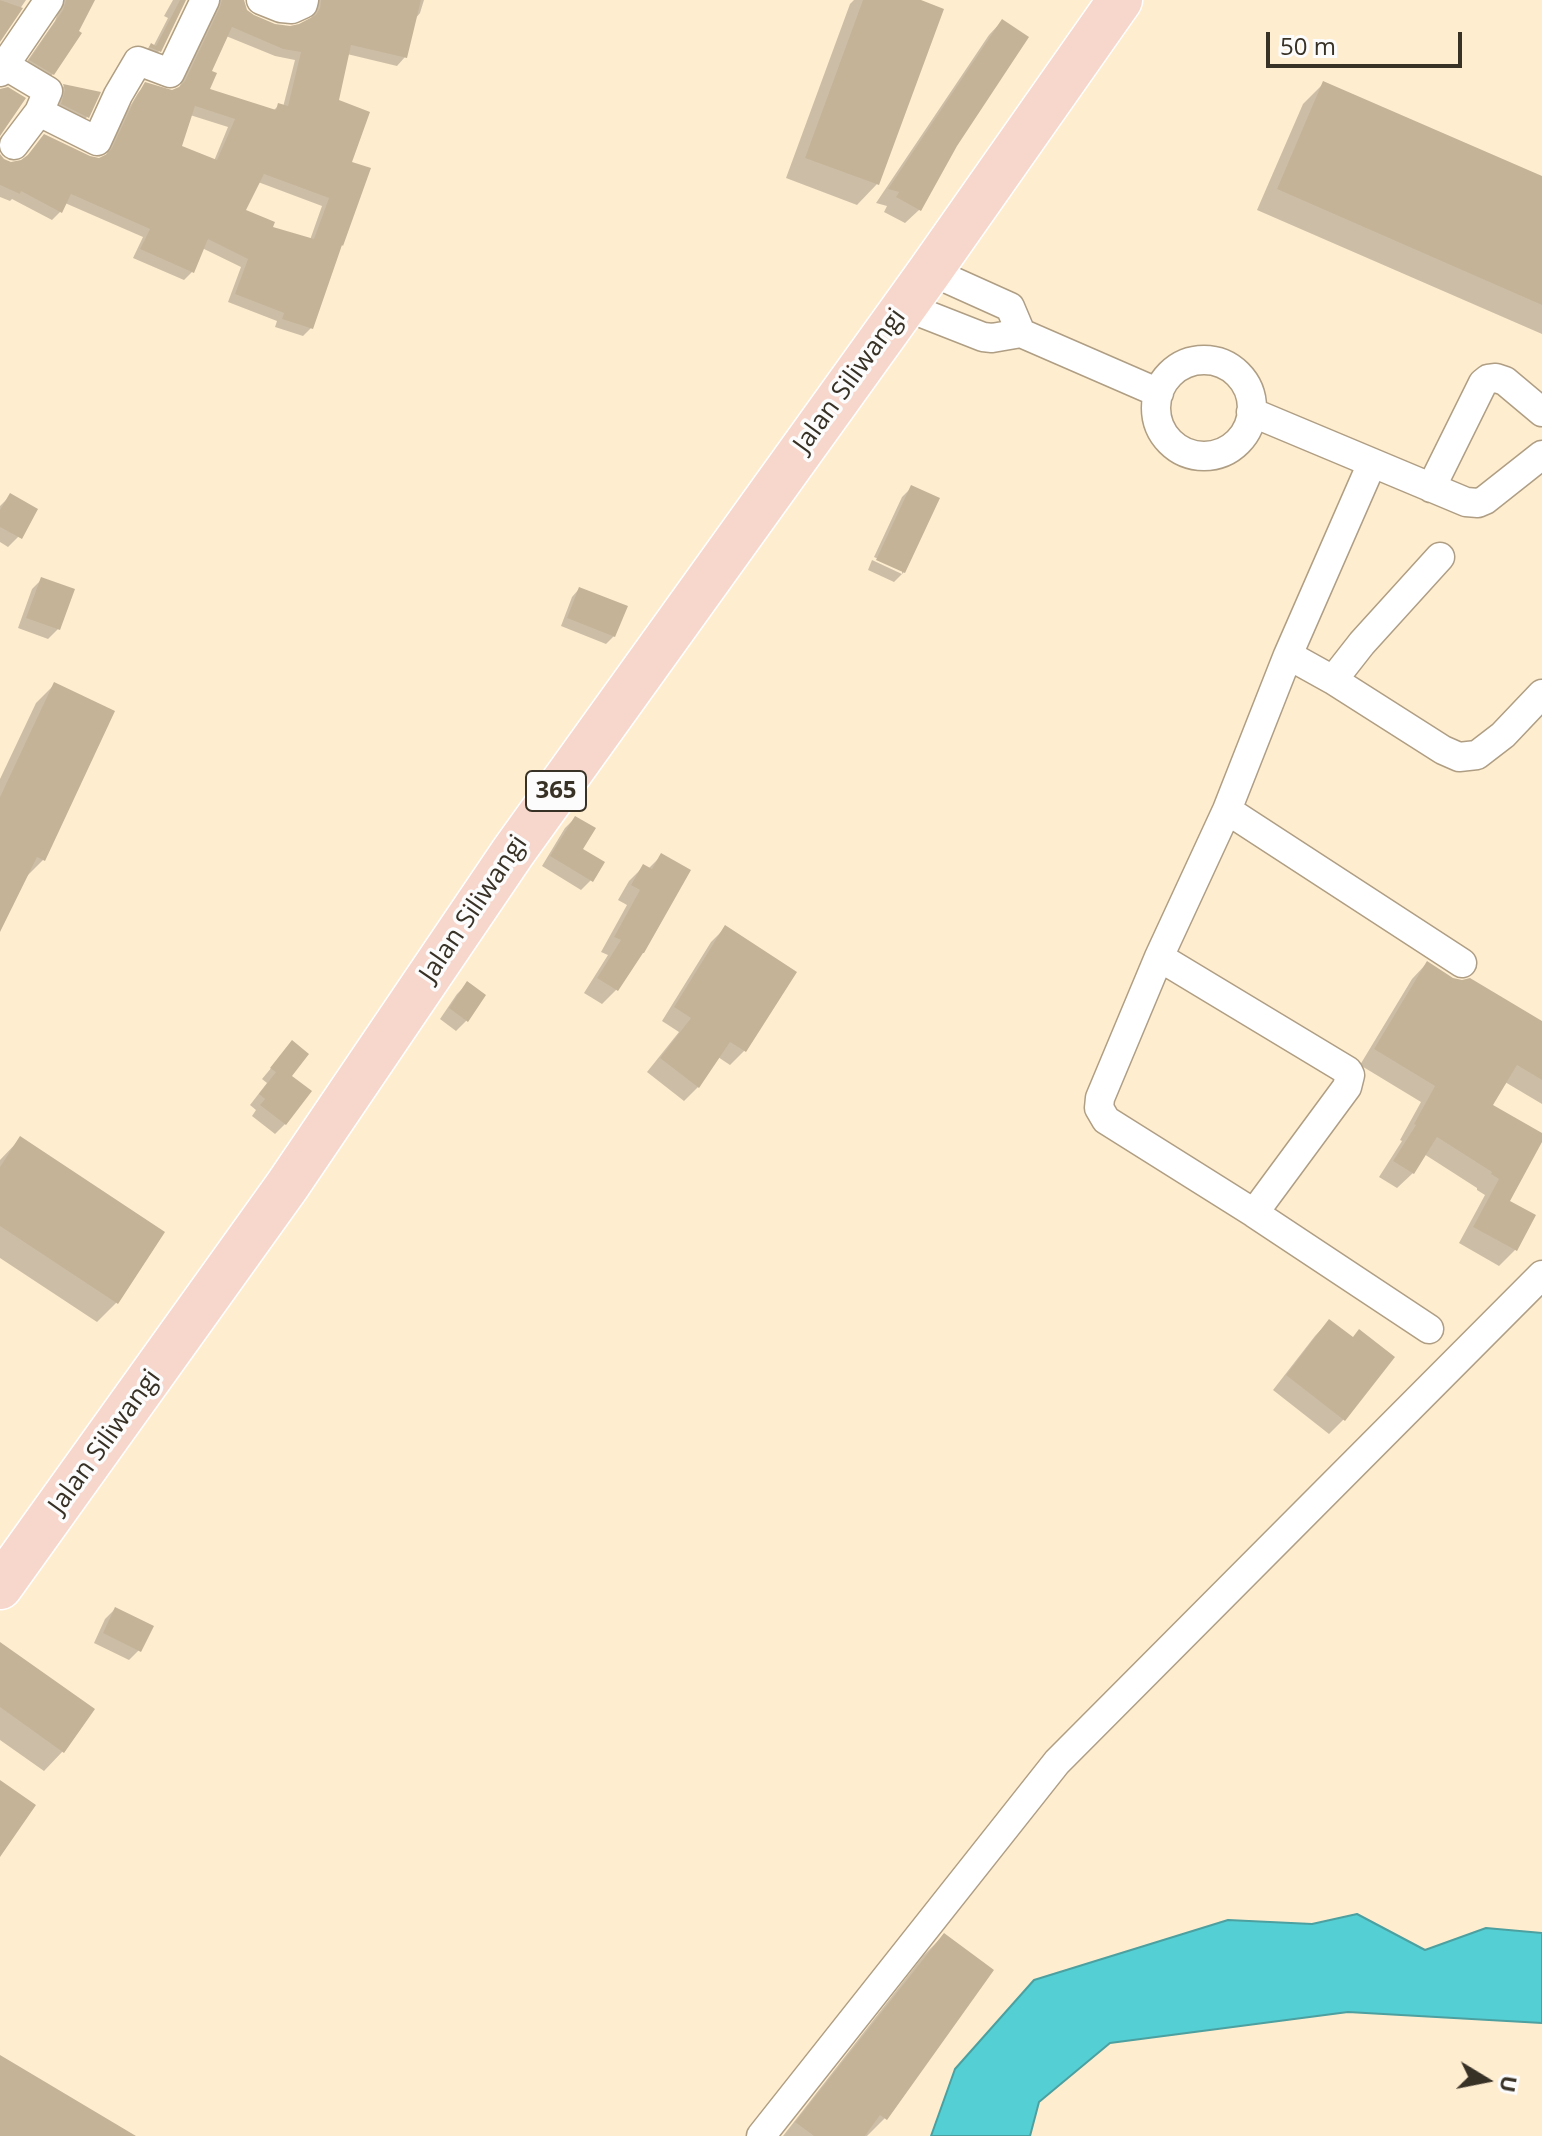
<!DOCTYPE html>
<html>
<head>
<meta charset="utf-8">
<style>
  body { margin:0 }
  #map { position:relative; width:1542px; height:2136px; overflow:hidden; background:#ffedd0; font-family:"Open Sans",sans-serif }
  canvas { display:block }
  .north { position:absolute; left:1446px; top:2040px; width:80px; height:80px; -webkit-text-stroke:6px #fcfcfc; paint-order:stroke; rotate:100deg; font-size:22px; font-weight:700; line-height:32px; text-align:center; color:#383126 }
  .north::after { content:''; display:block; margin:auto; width:28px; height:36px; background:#383126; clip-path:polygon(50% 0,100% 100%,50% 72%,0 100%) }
  .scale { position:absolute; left:1266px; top:32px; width:196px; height:36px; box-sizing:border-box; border:4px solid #383126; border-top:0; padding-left:10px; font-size:24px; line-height:28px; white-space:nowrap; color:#383126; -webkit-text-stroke:6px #fcfcfc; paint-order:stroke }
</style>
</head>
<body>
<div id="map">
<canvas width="1542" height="2136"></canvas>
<div class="north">U</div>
<div class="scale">50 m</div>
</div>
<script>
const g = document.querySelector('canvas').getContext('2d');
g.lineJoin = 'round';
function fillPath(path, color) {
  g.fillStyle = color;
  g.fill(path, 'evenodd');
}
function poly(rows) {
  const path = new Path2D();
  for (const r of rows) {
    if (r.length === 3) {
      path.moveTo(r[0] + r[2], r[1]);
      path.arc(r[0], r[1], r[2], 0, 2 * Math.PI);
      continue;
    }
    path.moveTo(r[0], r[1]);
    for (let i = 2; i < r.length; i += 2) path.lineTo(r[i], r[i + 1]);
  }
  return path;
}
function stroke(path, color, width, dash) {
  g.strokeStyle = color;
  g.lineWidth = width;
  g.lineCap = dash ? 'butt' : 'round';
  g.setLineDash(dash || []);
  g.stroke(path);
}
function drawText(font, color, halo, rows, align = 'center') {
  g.font = font + ' "Open Sans",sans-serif';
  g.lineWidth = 7;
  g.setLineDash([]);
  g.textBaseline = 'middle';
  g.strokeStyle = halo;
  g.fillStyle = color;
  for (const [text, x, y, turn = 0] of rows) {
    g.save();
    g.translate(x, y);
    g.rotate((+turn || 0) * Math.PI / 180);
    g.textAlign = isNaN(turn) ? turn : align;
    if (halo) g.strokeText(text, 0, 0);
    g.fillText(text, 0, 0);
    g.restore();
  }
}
const water = poly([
  [1357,1914,1425,1950,1486,1928,1542,1933,1542,2023,1348,2012,1110,2043,1039,2102,1030,2136,931,2136,955,2069,1034,1980,1228,1920,1312,1924,1357,1914]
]);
const shadow = poly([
  [0,0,26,0,0,38],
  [54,0,92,0,53,74,44,83,21,70,55,21,58,13],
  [173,0,184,0,160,50,153,58,144,52,151,45,153,47,168,18,164,16],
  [212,0,239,0,239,6,254,18,298,32,310,21,313,13,311,0,424,0,420,13,415,19,405,57,397,66,347,54,336,102,349,163,311,328,303,336,275,327,277,321,228,302,241,267,202,248,192,272,184,280,133,258,143,237,65,203,60,212,52,220,12,199,10,201,0,197,0,157,3,161,12,164,22,162,44,136,89,158,99,160,105,157,126,113,138,93,146,84,172,92,178,90,213,17,214,7],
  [226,36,275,56,295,60,283,107,279,105,273,111,207,90,209,72],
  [190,115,228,127,214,161,179,147],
  [258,182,322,206,310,240,270,228,243,211],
  [854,0,915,0,877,184,857,205,786,178,850,4],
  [1002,21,919,210,905,223,884,212,887,206,876,203,989,35],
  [1324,83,1542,178,1542,334,1257,210,1303,104],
  [64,86,87,117,83,121,58,109,61,96,60,90],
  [912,487,904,572,902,574,902,570,874,557,902,497],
  [10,496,18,537,8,547,0,542,0,506],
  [872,560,902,574,894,582,868,570],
  [42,579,58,629,48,639,18,628,32,589],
  [579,589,614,636,606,644,561,626,572,597],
  [55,684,43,860,24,879,0,927,0,779,36,703],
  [575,818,581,849,591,880,581,890,542,866,565,828],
  [661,856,637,957,616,990,602,1004,584,993,608,955,601,952,627,905,618,900,629,881,643,867,648,869],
  [725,928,794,972,744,1051,730,1065,718,1057,698,1087,684,1101,647,1072,679,1032,662,1021,711,942],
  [1427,963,1453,979,1542,1029,1542,1104,1505,1082,1491,1105,1542,1136,1507,1202,1533,1216,1515,1250,1499,1266,1459,1243,1485,1195,1477,1190,1477,1188,1424,1154,1413,1173,1397,1188,1379,1177,1402,1141,1400,1140,1421,1102,1360,1065,1412,979],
  [467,984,466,1021,456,1031,440,1019,457,994],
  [292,1043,285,1124,275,1134,252,1116,256,1110,250,1105,267,1083,262,1079],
  [20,1139,162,1232,116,1303,97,1322,0,1258,0,1160],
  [1329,1321,1352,1339,1392,1357,1343,1420,1329,1434,1273,1390,1315,1336],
  [115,1609,139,1650,129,1660,94,1643,105,1619],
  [0,1644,63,1751,44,1771,0,1740],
  [944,1935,885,2118,867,2136,783,2136,924,1955]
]);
const building = poly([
  [0,0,23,8,0,42],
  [66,0,95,0,79,31,82,33,54,75,29,60,63,10],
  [180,0,186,0,161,52,149,47,151,43,156,46],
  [222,0,244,0,247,10,254,15,275,24,290,26,299,24,316,15,320,8,321,0,421,0,407,58,351,45,339,100,370,112,352,162,371,168,343,246,342,245,313,329,282,319,284,313,235,294,248,259,208,239,194,273,140,249,150,229,71,194,62,213,21,191,20,194,0,185,0,154,4,159,11,162,21,160,28,155,44,134,90,156,99,158,107,154,112,148,133,103,145,82,172,90,179,87,185,81,220,7],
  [232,27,283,49,301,52,288,106,278,103,276,110,210,89,217,73,212,71],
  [195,106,235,119,217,160,182,146],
  [264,174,329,198,314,239,273,227,275,222,246,210],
  [863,0,921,0,944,9,879,185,805,158],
  [1002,19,1029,37,957,146,921,211,896,197,899,192,888,189],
  [1323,81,1542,176,1542,305,1277,189],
  [63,84,101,92,89,118,61,104,65,90],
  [8,87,26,98,0,136,0,89],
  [911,485,940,498,905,573,876,560],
  [10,493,38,509,22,539,0,527,0,510],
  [41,577,75,589,60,630,26,618],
  [579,587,628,606,615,637,567,618],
  [54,682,115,711,45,861,37,857,0,932,0,797],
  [575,816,596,828,583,849,605,862,593,882,550,856],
  [661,853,691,870,644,953,643,953,618,991,597,978,621,940,614,937,640,890,631,885,643,864,652,869],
  [725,925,797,972,746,1052,730,1042,699,1088,660,1058,691,1018,674,1007],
  [1427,961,1453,978,1462,980,1470,978,1542,1021,1542,1080,1517,1065,1493,1105,1542,1133,1542,1142,1510,1201,1536,1215,1517,1251,1473,1227,1499,1179,1491,1174,1492,1172,1437,1137,1414,1174,1393,1161,1416,1125,1414,1124,1435,1086,1374,1049],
  [467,981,486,995,468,1022,449,1008],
  [292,1040,309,1054,292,1076,312,1091,286,1125,260,1105,265,1099,259,1094,276,1072,270,1068],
  [20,1136,165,1232,118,1304,0,1226,0,1167],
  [1329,1319,1353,1337,1359,1329,1395,1357,1345,1421,1286,1375],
  [115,1607,154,1626,141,1652,103,1633],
  [0,1642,95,1709,64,1753,0,1707],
  [0,1780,36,1805,0,1857],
  [944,1933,994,1970,887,2120,880,2115,865,2136,814,2136,795,2122],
  [0,2055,136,2136,0,2136]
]);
const street = poly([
  [261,0,281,8,292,9,303,4,304,0],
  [6,64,11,69,48,91,39,112,14,145],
  [0,72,49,0],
  [39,112,97,141,118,95,138,61,170,73,205,0],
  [930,271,1010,307,1021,333],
  [904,306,983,337,992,338,1021,333,1159,393],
  [1204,408,48],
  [1251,412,1466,502,1478,503,1485,500,1542,455],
  [1372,463,1288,655,1227,810,1159,957,1100,1098,1099,1108,1106,1120,1254,1213,1429,1329],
  [1431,488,1483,383,1488,379,1496,378,1505,381,1542,412],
  [1440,557,1362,643,1333,680,1443,750,1459,757,1477,755,1503,735,1542,694],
  [1288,655,1333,680],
  [1227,810,1462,963],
  [1159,957,1348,1071,1350,1075,1347,1087,1254,1213],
  [761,2136,1057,1762,1542,1275]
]);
const primary = poly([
  [0,1587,287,1186,513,852,930,271,1120,0]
]);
const shields = [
  [556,791,60]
];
const shieldNames = [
  ["365",556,791]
];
const streetNames = [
  ["Jalan Siliwangi",850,381,-54],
  ["Jalan Siliwangi",474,909,-56],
  ["Jalan Siliwangi",105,1442,-54]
];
fillPath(water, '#54cfd4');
stroke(water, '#4ca0a0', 2);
fillPath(shadow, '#0003');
fillPath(building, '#c5b398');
stroke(street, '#af9e83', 31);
stroke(primary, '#fff', 47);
stroke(street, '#fff', 28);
stroke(primary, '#f7d7cc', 44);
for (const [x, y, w] of shields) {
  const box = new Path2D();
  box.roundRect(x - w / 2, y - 20, w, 40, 6);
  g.fillStyle = '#fcfcfc';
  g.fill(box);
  stroke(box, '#383126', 2);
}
drawText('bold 24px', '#383126', null, shieldNames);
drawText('26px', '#383126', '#fcfcfc', streetNames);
</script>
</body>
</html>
